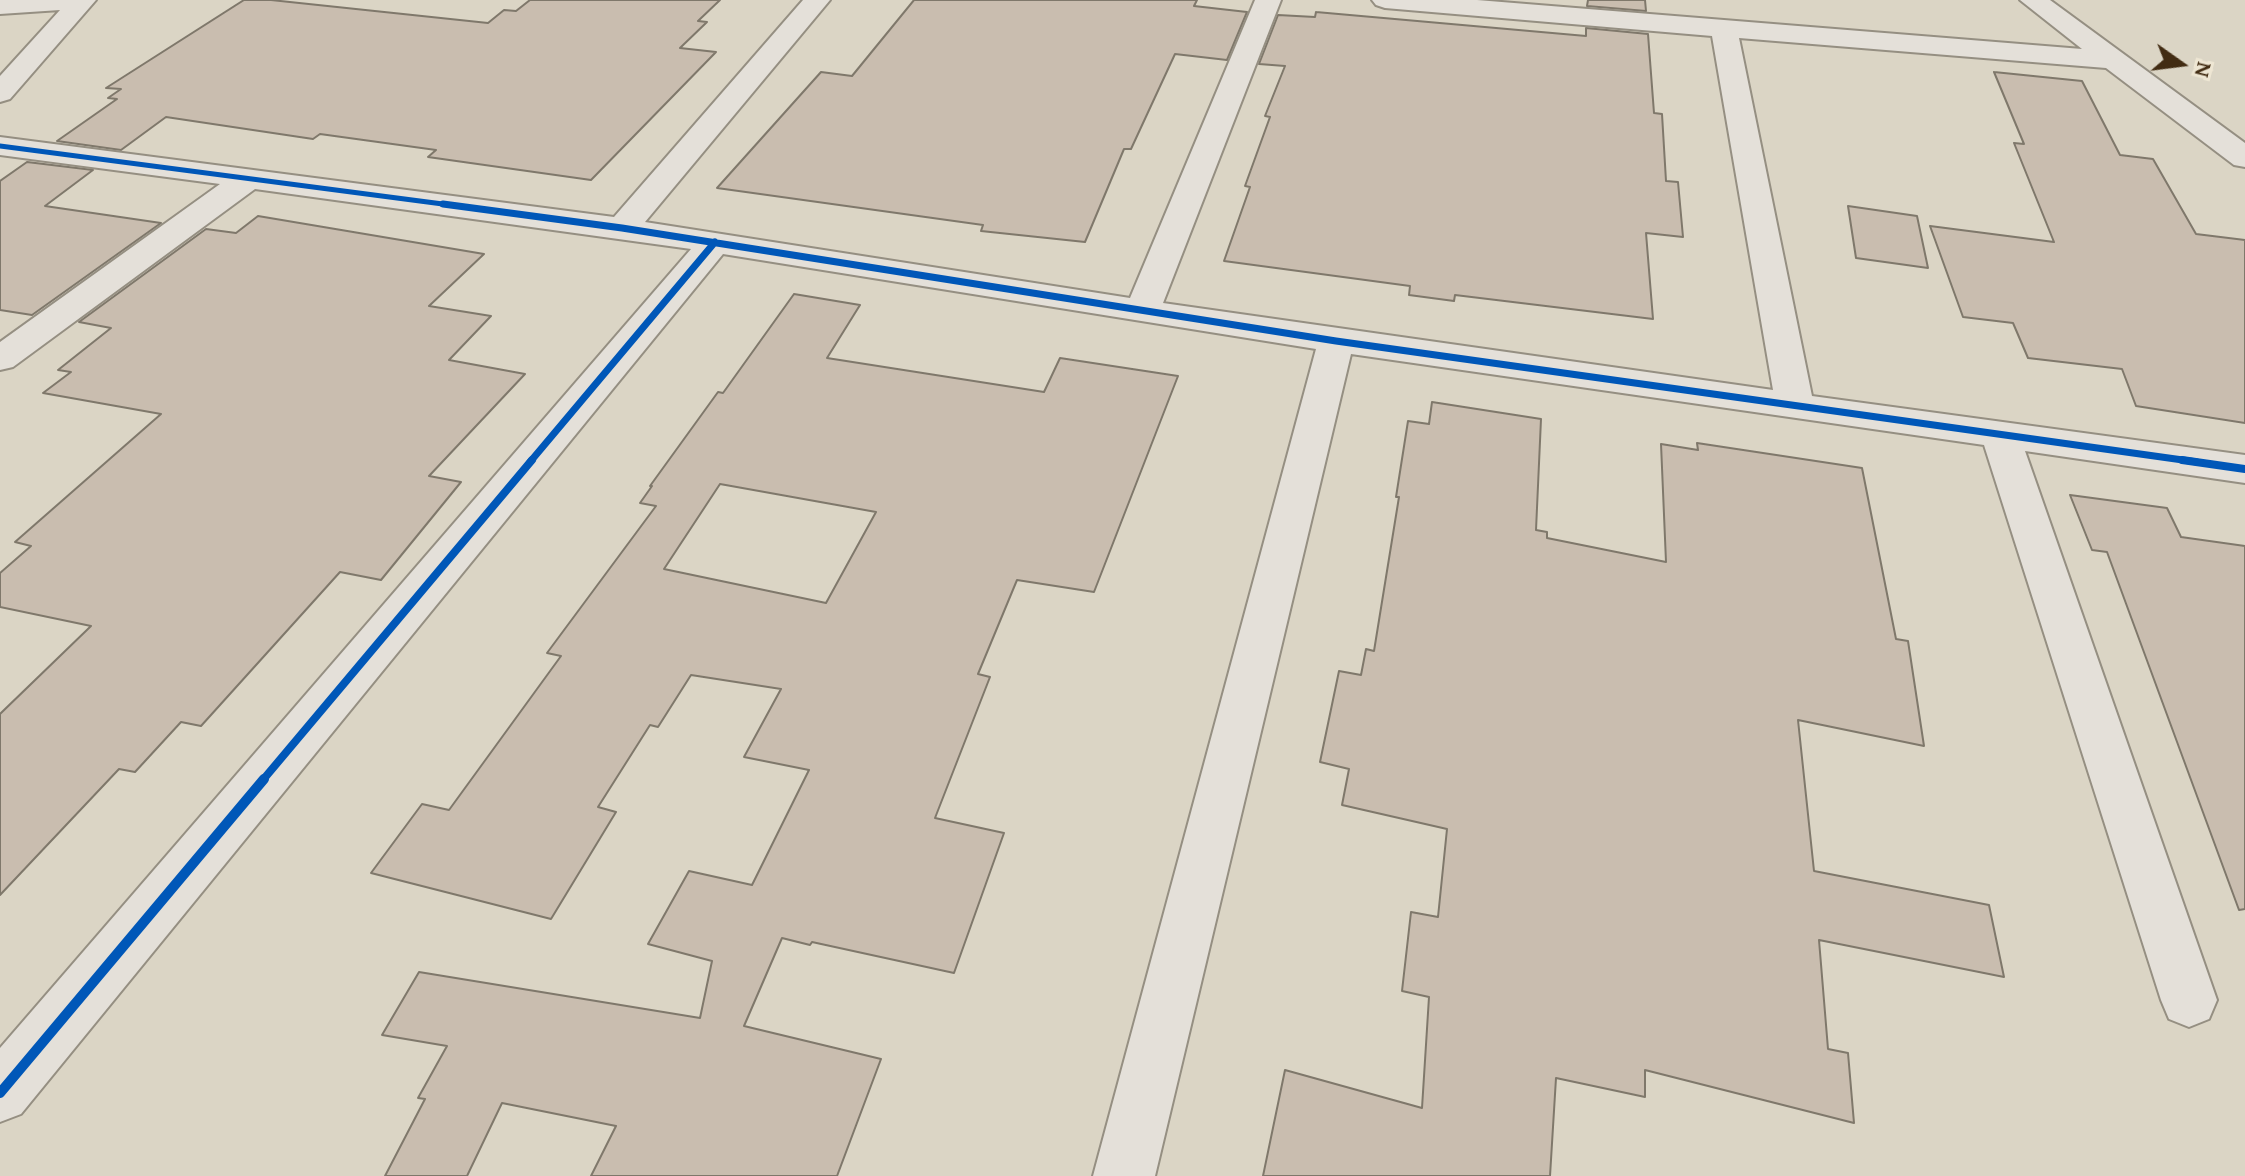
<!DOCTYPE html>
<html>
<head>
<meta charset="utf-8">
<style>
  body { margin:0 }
  #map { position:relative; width:2245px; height:1176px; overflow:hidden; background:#dbd5c5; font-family:"Gentium Book Plus",serif }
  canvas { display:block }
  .north { position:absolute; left:2141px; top:24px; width:80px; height:80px; -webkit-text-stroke:6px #eee6d3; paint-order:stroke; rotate:104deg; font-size:22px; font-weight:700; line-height:32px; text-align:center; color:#422c13 }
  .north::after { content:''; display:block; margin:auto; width:28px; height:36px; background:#422c13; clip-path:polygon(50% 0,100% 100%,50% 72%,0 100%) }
</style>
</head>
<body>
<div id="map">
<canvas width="2245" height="1176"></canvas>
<div class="north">N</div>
</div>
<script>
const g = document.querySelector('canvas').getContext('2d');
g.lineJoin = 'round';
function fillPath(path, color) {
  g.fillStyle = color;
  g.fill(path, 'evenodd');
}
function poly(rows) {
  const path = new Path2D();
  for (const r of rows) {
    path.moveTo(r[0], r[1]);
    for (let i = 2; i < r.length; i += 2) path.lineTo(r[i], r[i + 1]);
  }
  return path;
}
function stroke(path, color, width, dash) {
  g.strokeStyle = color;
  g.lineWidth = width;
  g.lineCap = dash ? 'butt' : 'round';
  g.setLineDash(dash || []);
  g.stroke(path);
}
const building = poly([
  [244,0,271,0,488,23,504,10,516,11,530,0,720,0,698,21,707,22,680,48,716,52,591,180,428,157,436,150,320,134,313,139,166,117,121,150,57,141,117,99,108,98,121,89,106,88,244,0],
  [914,0,1197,0,1194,6,1247,12,1227,60,1175,54,1131,149,1124,149,1085,242,981,231,983,225,717,188,821,72,852,76,914,0],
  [1588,0,1645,0,1646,11,1587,6,1588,0],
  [1316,12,1586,36,1586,28,1648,34,1654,113,1662,114,1666,181,1678,182,1683,237,1646,233,1653,319,1455,295,1454,301,1409,295,1410,286,1224,261,1250,187,1245,186,1270,117,1265,116,1285,66,1259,64,1278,15,1315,17,1316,12],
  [1994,72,2082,81,2120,155,2153,159,2196,234,2245,240,2245,423,2136,406,2122,369,2028,358,2013,323,1963,317,1930,226,2054,242,2014,143,2024,144,1994,72],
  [27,162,93,170,45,206,161,223,32,315,0,310,0,181,27,162],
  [1848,206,1917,216,1928,268,1856,258,1848,206],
  [258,216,484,254,429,306,491,316,449,360,525,374,429,476,461,482,381,580,340,572,201,726,181,722,135,772,119,769,0,895,0,714,91,626,0,607,0,573,31,546,15,542,161,414,43,393,71,372,58,370,111,328,79,322,206,229,236,233,258,216],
  [794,294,860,305,827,358,1044,392,1060,358,1178,376,1094,592,1017,580,978,674,990,677,935,818,1004,833,954,973,812,942,810,945,782,938,744,1026,881,1059,837,1176,591,1176,616,1126,502,1103,467,1176,385,1176,425,1099,418,1098,447,1046,382,1035,419,972,700,1018,712,961,648,944,689,871,752,885,809,770,744,757,781,689,691,675,658,727,650,725,598,807,616,812,551,919,371,873,422,804,449,810,561,656,547,653,656,506,640,503,652,486,650,486,718,392,723,393,794,294],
  [720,484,876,512,826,603,664,569,720,484],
  [1432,402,1541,419,1536,530,1547,532,1547,538,1666,562,1661,444,1698,450,1697,443,1862,468,1896,639,1908,641,1924,746,1798,720,1814,871,1989,905,2004,977,1819,940,1828,1049,1848,1053,1854,1123,1645,1070,1645,1097,1556,1078,1550,1176,1263,1176,1285,1070,1422,1108,1429,997,1402,991,1411,912,1438,917,1447,829,1342,805,1349,769,1320,762,1339,671,1361,675,1366,649,1374,651,1399,497,1396,497,1408,421,1429,424,1432,402],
  [2070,495,2167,508,2181,537,2245,546,2245,909,2239,910,2107,552,2092,550,2070,495]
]);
const minor = poly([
  [0,0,96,0,10,99,0,102,0,76,60,10,0,14,0,0],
  [803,0,830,0,645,222,1130,298,1255,0,1281,0,1163,303,1773,390,1712,36,1385,8,1376,5,1372,0,1477,0,2082,49,2020,0,2050,0,2245,143,2245,167,2234,165,2106,68,1739,38,1812,396,2245,455,2245,483,2025,451,2217,1000,2209,1019,2189,1027,2169,1019,2161,1000,1984,445,1351,354,1155,1176,1093,1176,1316,349,723,254,21,1114,0,1122,0,1048,691,249,255,189,13,367,0,370,0,342,220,184,0,155,0,137,614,217,803,0]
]);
const cyclewayFar3 = poly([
  [0,146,458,206]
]);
const cyclewayFar2 = poly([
  [443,204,622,228,1336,341,2197,462],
  [530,462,715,242]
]);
const cyclewayFar1 = poly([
  [2182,460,2245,469],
  [262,781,532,460]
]);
const cycleway = poly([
  [0,1093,264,779]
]);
fillPath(building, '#c9bdaf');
stroke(building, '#7f786b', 2);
stroke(minor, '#958f82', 4);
fillPath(minor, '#e4e0d9');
stroke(cyclewayFar3, '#0057b8', 5);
stroke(cyclewayFar2, '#0057b8', 7);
stroke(cyclewayFar1, '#0057b8', 8);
stroke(cycleway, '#0057b8', 10);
</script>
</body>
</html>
